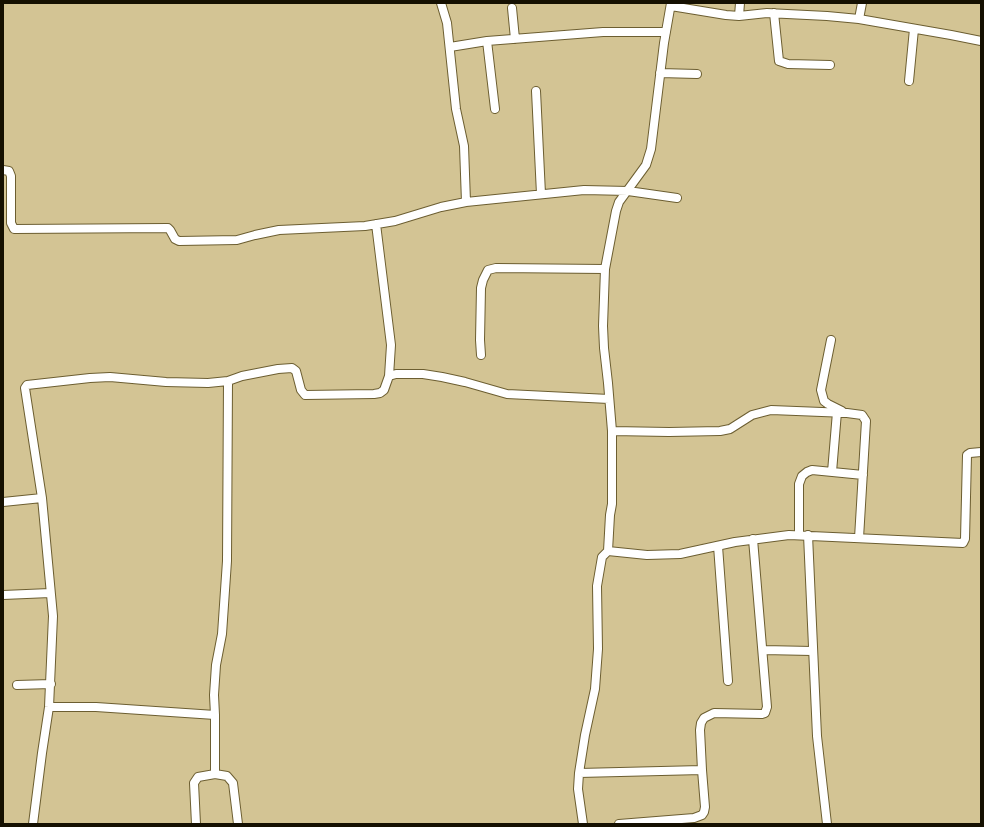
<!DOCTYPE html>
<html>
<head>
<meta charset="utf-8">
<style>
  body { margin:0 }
  #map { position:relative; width:984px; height:827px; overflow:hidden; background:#d3c494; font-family:"Exo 2",sans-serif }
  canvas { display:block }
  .frame { position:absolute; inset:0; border:4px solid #151001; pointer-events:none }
</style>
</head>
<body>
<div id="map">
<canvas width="984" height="827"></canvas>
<div class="frame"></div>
</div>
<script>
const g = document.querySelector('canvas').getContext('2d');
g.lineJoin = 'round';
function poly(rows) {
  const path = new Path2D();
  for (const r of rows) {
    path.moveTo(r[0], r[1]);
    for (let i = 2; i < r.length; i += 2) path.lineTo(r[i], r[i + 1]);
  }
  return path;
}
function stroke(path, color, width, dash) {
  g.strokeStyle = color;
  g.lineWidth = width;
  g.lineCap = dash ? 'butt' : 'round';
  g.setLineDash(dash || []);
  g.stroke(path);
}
const street = poly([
  [441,3,447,23,456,109,464,146,466,202],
  [671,6,726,15,739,16,767,13,827,16,859,19,951,35,981,41],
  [512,8,515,39],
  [774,13,779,61,788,64,830,65],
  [739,16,740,3],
  [859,19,862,3],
  [487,41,495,109],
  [450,47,487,41,603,32,666,32],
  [660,73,697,74],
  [909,81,914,29],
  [536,91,541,194],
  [3,170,9,171,11,176,11,223,14,229,168,228,170,230,175,239,179,241,237,240,255,235,279,230,365,226,395,221,441,207,466,202,584,190,628,191,677,198],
  [376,224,391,345,389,376],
  [831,340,821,390,824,401,828,404,842,411],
  [481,355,480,340,481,288,483,280,488,270,496,268,605,269],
  [612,431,669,432,720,431,730,429,752,415,771,410,847,413,862,415,866,421,859,538],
  [832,472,837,412],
  [3,502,42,498],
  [799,535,799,484,802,476,807,472,812,470,863,475],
  [808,535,817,736,827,824],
  [718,546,728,681],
  [608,551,647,555,680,554,735,542,789,535,963,543,965,539,967,455,970,453,981,452],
  [3,595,50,593],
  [763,650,812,651],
  [17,685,51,684],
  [49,707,96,707,215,715,215,774,198,777,194,783,196,824],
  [215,715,214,695,216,665,222,634,227,561,228,381],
  [579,773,702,770,700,730,701,723,704,718,714,713,762,714,765,713,767,707,753,539],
  [215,774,227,776,233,783,238,824],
  [33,824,42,753,49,707,53,616,42,498,25,388,27,385,90,378,110,377,166,382,208,383,228,381,242,376,278,369,292,368,296,371,301,390,305,395,374,394,380,393,384,390,389,376,396,374,423,374,442,377,465,382,507,394,609,399],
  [583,824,578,789,579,773,585,735,595,689,598,649,597,586,602,557,608,551,610,515,612,504,612,431,608,383,604,348,603,326,605,269,616,211,619,202,646,165,651,149,664,43,671,3],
  [619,824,694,818,702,815,704,812,705,807,702,770]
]);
stroke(street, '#6c5e31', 10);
stroke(street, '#fff', 8);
</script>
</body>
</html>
